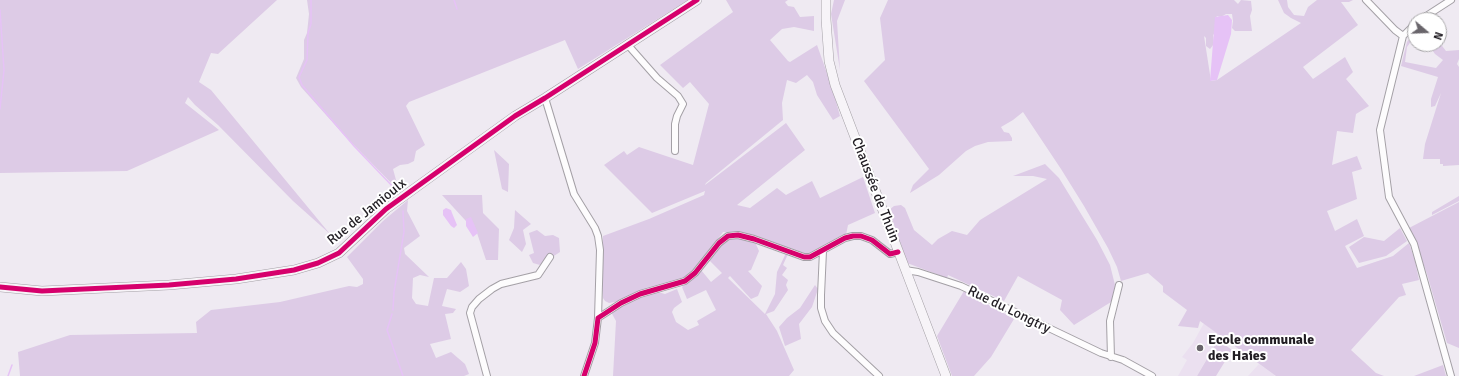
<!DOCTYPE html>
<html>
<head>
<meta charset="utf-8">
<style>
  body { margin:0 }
  #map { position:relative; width:1459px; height:376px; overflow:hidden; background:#efeaf2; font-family:Signika,sans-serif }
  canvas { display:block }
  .north { position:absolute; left:1407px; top:12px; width:40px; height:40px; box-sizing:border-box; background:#fff; border:1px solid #a6a5a7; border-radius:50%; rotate:109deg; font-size:11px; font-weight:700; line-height:16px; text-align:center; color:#211d23 }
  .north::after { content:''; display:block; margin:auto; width:14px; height:18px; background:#69656b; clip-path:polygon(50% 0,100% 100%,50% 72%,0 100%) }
</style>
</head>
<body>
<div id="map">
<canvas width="1459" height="376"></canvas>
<div class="north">N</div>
</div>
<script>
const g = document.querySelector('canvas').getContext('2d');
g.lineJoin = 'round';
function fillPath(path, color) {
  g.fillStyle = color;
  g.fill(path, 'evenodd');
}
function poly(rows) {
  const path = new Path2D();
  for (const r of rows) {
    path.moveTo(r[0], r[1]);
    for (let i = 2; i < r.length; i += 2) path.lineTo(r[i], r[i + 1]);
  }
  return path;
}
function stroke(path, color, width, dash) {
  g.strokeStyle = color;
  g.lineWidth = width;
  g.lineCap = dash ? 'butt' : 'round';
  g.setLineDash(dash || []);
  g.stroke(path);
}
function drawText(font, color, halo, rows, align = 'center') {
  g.font = font + ' Signika,sans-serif';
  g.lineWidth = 4;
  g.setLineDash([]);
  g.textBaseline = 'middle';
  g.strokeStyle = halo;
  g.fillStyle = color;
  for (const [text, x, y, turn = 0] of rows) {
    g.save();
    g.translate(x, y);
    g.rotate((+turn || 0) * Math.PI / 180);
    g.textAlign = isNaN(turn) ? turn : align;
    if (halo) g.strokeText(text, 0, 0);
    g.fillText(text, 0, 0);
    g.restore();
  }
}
const built = poly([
  [1204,323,1220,335,1197,376,1178,376,1187,360,1182,357,1193,343],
  [1259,364,1275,375,1274,376,1248,376]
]);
const green = poly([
  [0,0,277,0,218,54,211,53,199,82,211,90,330,234,293,201,218,125,195,105,188,97,185,103,219,130,127,171,0,173],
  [307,0,688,0,578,69,565,40,409,102,406,106,425,145,416,151,414,161,408,164,400,165,393,169,399,191,343,134,301,87,296,78,304,59,304,40,307,33,309,14],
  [726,0,788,0,785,2,788,6,794,7,800,17,814,16,814,31,794,27,782,29,770,40,788,61,790,62,817,45,833,90,840,116,833,120,817,95,813,82,807,75,796,83,787,80,782,103,783,120,706,183,705,185,786,123,805,150,737,205,750,208,777,188,786,195,812,181,820,198,863,177,875,213,848,225,846,235,808,256,741,233,723,232,692,274,685,279,620,301,609,303,605,301,603,298,602,279,603,236,649,219,704,195,705,191,652,213,604,165,624,151,627,155,639,147,693,165,709,104,690,82,683,88,660,65,733,12],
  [834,0,845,0,837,21,840,70,831,14],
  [888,0,1234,0,1238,4,1241,0,1251,1,1252,10,1250,16,1252,31,1235,31,1232,28,1233,21,1232,14,1226,14,1221,17,1217,16,1215,19,1215,33,1213,35,1214,44,1210,49,1206,46,1206,38,1204,36,1211,81,1217,80,1301,23,1291,18,1284,13,1278,0,1287,0,1288,7,1294,15,1304,16,1308,7,1317,0,1353,0,1349,2,1341,2,1358,25,1303,67,1313,79,1345,57,1353,72,1346,79,1369,106,1356,114,1353,133,1337,131,1332,165,1357,156,1362,169,1352,172,1357,199,1327,211,1335,231,1357,219,1364,236,1345,246,1357,268,1393,256,1409,243,1415,261,1419,280,1402,284,1406,295,1399,297,1351,350,1376,373,1384,376,1276,376,1200,321,1198,328,1178,326,1187,310,1163,292,1163,286,1148,273,1121,281,1117,267,1108,248,1084,206,1061,169,1023,112,1013,120,1001,127,1004,132,1009,133,1012,138,1012,141,988,142,975,146,966,151,939,175,910,193,913,185,929,169,864,81,885,60,880,18],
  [1415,31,1415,36,1407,47,1405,62,1436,68,1443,60,1435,54,1428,44,1439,44,1439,42,1446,51,1459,50,1459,59,1457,64,1459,67,1459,165,1443,166,1443,164,1440,164,1440,159,1423,159,1425,144,1441,93,1435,106,1431,107,1431,99,1438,77,1401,66,1407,42],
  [494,150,509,164,508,192,502,189],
  [1045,164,1059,178,1097,240,1110,265,1115,285,1114,297,1111,302,1074,325,1060,310,1062,300,1018,276,1004,301,948,275,947,278,907,263,889,210,894,206,901,205,905,208,914,230,932,245,938,239,952,231,967,235,980,220,1047,179,1033,176,1013,176],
  [442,195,482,195,483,213,499,229,498,260,486,260,477,233],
  [1459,196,1459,201,1432,215,1432,212],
  [408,200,407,211,420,236,404,248,405,254,429,277,420,275,413,278,412,298,416,304,428,306,434,278,447,278,461,262,466,269,469,286,460,292,447,289,442,306,456,309,453,313,445,314,451,339,430,344,436,358,451,352,465,364,469,374,464,376,20,376,18,352,70,335,197,333,196,322,211,310,280,302,349,286,357,287,363,284,363,279,347,257,383,221],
  [1459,202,1459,348,1447,343,1427,274,1414,238,1409,228],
  [515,210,531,224,523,230,526,244,522,252,509,240,514,228],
  [1400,228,1407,241,1386,256,1359,263,1349,247,1364,237,1384,241],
  [537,230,545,236,553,235,559,238,560,252,540,265,533,263,529,255,534,253,529,233],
  [734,237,755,242,759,251,751,270,748,271,762,286,758,296,751,299,730,276,728,278,765,314,775,294,777,272,786,253,788,254,783,265,787,268,782,275,788,280,786,285,788,290,774,311,766,314,777,331,794,370,789,376,613,376,616,321,611,312,624,304,636,299,658,292,665,294,677,289,682,302,674,308,672,312,676,322,688,330,699,325,697,321,716,310,706,290,687,299,682,287,701,270,711,282,722,273,708,259,728,238],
  [815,285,818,289,812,307,799,324,801,339,785,346,779,327,787,318,800,308],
  [964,291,1014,319,991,357,974,376,952,376,937,336],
  [1218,340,1232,350,1216,376,1197,376],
  [1443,365,1446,376,1414,376]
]);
const water = poly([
  [1228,15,1232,20,1231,34,1217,80,1210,81,1215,17],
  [446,208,451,210,452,213,457,225,454,228,451,226,443,215,443,210],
  [471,217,478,233,473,237,466,226,466,219]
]);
const stream = poly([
  [311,0,311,24,308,33,307,60,299,77,302,85,354,146,396,190],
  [454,0,457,9],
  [0,10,4,70,0,109],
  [393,310,394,292,404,232,403,211],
  [392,314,387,330,403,376],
  [8,376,12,365]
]);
const street = poly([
  [1366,0,1395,30,1403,36],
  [1420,20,1451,0],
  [1415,24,1403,36,1380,130,1389,197,1414,244,1451,376],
  [627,44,657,78,678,96,683,104,677,116,675,124,675,151],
  [545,98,574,194,595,228,598,236,600,250,598,318],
  [823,251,821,295,821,308,825,321,833,333,879,376],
  [905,270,918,272,961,286,1101,353,1123,360,1152,376],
  [1111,357,1110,321,1119,285],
  [487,376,470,313,472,307,479,299,492,289,501,284,538,275,550,257],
  [584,376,595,343,598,318,621,303,640,294,685,281,695,273,719,243,728,236,738,235,754,239,804,257,810,257,845,238,853,236,861,236,872,240,890,254,898,252]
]);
const secondary = poly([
  [826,0,826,19,829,61,835,85,946,376],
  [0,287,42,291,169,285,236,279,294,270,318,263,339,253,386,209,515,116,545,98,697,0]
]);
const cycleway = poly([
  [0,287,42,291,169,285,236,279,294,270,318,263,339,253,386,209,515,116,545,98,697,0],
  [584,376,595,343,598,318,621,303,640,294,685,281,695,273,719,243,728,236,738,235,754,239,804,257,810,257,845,238,853,236,861,236,872,240,890,254,898,252]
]);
const markers = [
  [1200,348,4,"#69656b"]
];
const streetNames = [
  ["Chaussée de Thuin",875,190,69],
  ["Rue de Jamioulx",367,212,-39],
  ["Rue du Longtry",1009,310,26]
];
const poiNames = [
  ["Ecole communale",1208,340],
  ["des Haies",1208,356]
];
fillPath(built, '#ebe0f0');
fillPath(green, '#ddcbe6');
fillPath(water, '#e6c2f6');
stroke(stream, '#e6c2f6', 1.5);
stroke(street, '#a4a0a6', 8);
stroke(secondary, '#a4a0a6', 10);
stroke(street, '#fdfcfd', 6);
stroke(secondary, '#f7f4f8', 9);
stroke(cycleway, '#d6006c', 5);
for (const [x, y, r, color] of markers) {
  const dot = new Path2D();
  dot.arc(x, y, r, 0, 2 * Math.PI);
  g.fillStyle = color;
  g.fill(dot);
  stroke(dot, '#fff', 1.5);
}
drawText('14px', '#211d23', '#fff', streetNames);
drawText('bold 14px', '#211d23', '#fff', poiNames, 'left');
</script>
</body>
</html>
